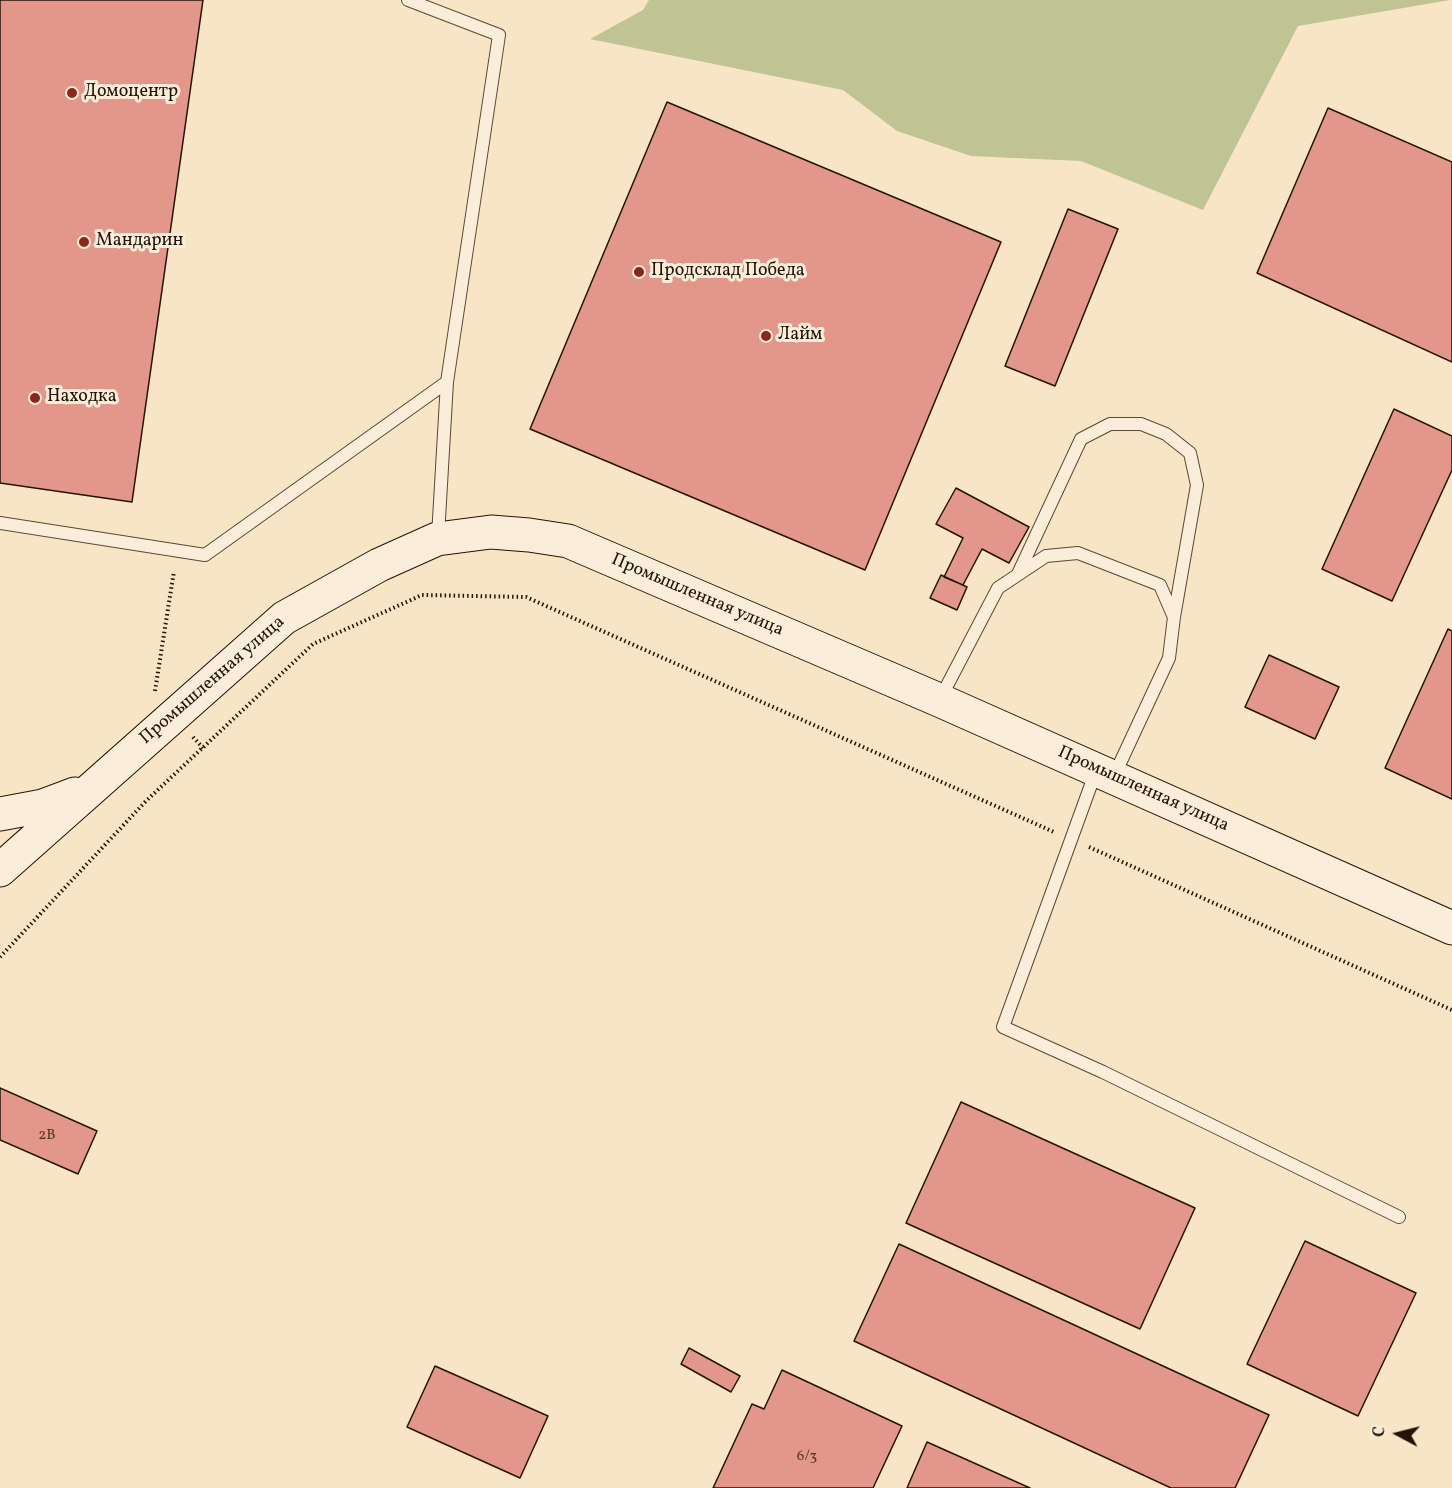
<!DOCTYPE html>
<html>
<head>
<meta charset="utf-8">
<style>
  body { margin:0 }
  #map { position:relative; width:1452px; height:1488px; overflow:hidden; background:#f8e5c6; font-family:Vollkorn,serif }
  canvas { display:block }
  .north { position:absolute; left:1368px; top:1404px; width:60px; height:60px; -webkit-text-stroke:4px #faeeda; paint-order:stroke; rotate:277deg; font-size:16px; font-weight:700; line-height:24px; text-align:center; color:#241406 }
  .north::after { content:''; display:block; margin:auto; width:21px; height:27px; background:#241406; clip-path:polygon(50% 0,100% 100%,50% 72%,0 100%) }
</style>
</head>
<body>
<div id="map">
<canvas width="1452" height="1488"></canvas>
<div class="north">С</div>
</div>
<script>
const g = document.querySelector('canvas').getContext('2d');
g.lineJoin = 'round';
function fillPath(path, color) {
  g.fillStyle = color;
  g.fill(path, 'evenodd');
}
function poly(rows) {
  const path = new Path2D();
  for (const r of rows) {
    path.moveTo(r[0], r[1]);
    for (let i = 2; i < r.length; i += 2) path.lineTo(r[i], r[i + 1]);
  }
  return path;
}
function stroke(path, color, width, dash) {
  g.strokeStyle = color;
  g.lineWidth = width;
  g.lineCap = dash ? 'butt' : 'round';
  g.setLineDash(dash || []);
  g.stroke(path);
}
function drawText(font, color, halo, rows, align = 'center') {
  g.font = font + ' Vollkorn,serif';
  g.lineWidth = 6;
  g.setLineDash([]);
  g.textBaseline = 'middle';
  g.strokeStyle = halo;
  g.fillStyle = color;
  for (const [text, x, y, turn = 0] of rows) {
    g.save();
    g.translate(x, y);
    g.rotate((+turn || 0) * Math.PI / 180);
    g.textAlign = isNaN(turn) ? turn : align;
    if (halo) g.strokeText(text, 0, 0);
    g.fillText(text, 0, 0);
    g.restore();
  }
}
const green = poly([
  [649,0,1450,0,1298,26,1203,210,1081,161,971,156,897,131,843,90,590,39,643,10]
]);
const building = poly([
  [0,0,203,0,132,502,0,483,0,0],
  [667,102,1001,242,865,570,530,429,667,102],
  [1328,108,1452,162,1452,362,1257,273,1328,108],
  [1068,209,1118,229,1055,386,1005,366,1068,209],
  [1394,409,1452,436,1452,470,1392,601,1322,569,1394,409],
  [956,488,1029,527,1009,563,982,549,963,585,944,577,963,538,936,524,956,488],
  [941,575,967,587,957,610,930,598,941,575],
  [1448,629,1452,631,1452,799,1385,768,1448,629],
  [1269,655,1339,687,1315,739,1245,707,1269,655],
  [0,1088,97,1131,78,1174,0,1140,0,1088],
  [961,1102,1195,1208,1140,1329,906,1223,961,1102],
  [1305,1241,1416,1293,1358,1416,1247,1364,1305,1241],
  [899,1244,1269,1415,1235,1488,1171,1488,854,1341,899,1244],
  [689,1348,740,1376,731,1392,681,1364,689,1348],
  [435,1366,548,1416,520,1478,407,1427,435,1366],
  [782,1370,902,1426,873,1488,713,1488,752,1404,764,1409,782,1370],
  [927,1442,1030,1488,907,1488,927,1442]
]);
const path = poly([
  [155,691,174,571],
  [193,737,203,748],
  [1089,847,1452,1010],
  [0,957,146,801,313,644,422,595,526,597,1054,832]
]);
const service = poly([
  [408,0,499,35,447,382],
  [0,523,205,555,447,382,438,536],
  [1018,574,1081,439,1110,424,1141,424,1166,434,1190,453,1197,485,1174,617,1169,658,1114,776],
  [940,699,998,588,1046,556,1078,553,1160,585,1173,615],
  [1096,771,1003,1027,1103,1072,1399,1217]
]);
const secondary = poly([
  [0,814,43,806,75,794],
  [0,870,284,618,379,565,437,539,491,532,529,535,568,541,939,700,1452,928]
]);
const markers = [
  [72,93,6,"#8f2418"],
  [84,242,6,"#8f2418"],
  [639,272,6,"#8f2418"],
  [766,336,6,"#8f2418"],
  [35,398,6,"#8f2418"]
];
const numberNames = [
  ["2В",47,1136],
  ["6/3",807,1457]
];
const poiNames = [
  ["Домоцентр",84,93],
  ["Мандарин",96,242],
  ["Продсклад Победа",651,272],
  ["Лайм",778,336],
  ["Находка",47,398]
];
const streetNames = [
  ["Промышленная улица",697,596,23],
  ["Промышленная улица",213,681,-41],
  ["Промышленная улица",1143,790,24]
];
fillPath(green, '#c0c393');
fillPath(building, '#e3978a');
stroke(building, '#241406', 1.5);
stroke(service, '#594836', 14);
stroke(secondary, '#241406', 35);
stroke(path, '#241406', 4, [1.5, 3]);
stroke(service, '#faeeda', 12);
stroke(secondary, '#faeeda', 33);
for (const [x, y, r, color] of markers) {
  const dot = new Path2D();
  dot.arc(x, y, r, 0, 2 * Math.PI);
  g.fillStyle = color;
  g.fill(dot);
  stroke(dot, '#faeeda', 2);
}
drawText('15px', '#543527', null, numberNames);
drawText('18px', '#241406', '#faeeda', poiNames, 'left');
drawText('18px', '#241406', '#faeeda', streetNames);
</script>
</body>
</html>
